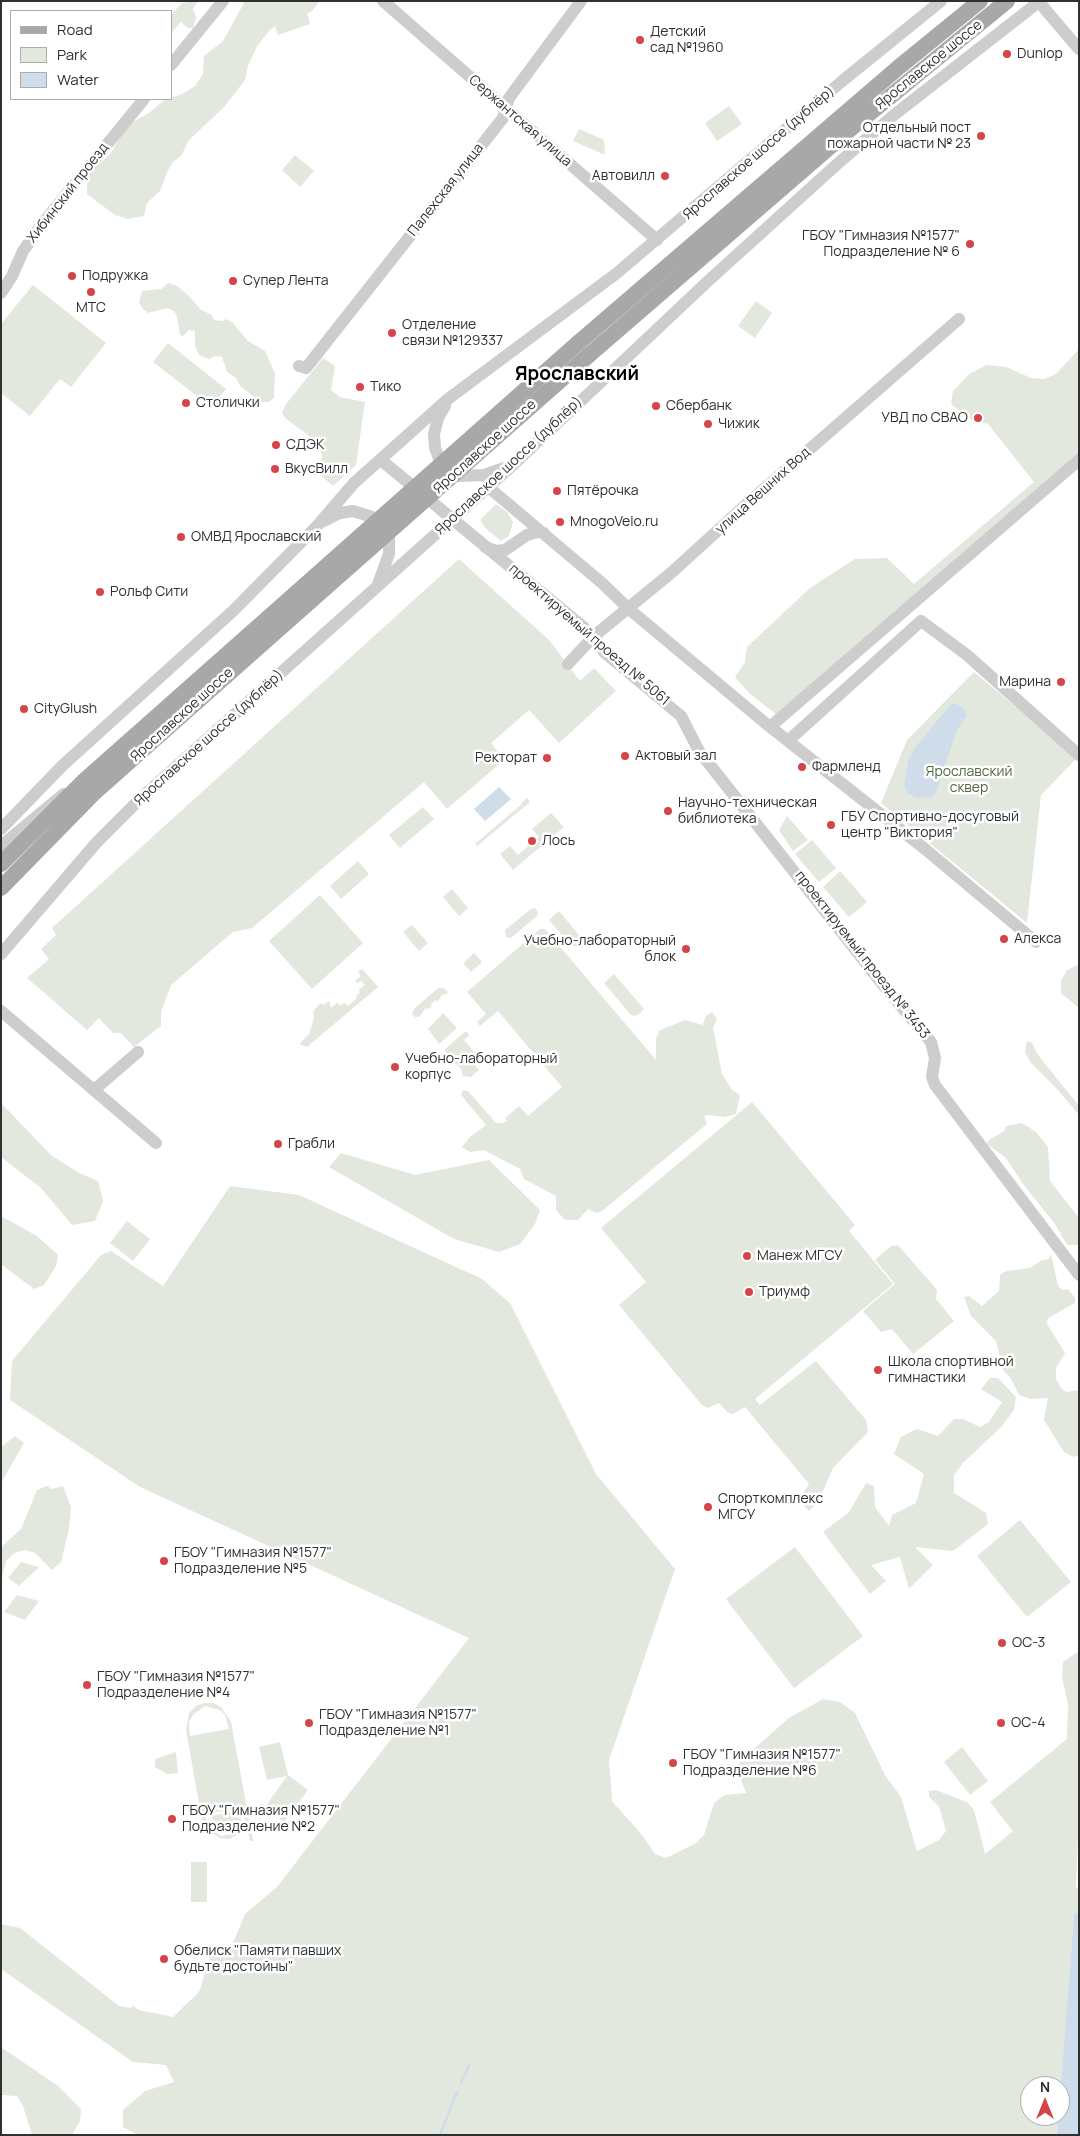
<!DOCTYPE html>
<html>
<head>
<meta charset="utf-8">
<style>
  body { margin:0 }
  #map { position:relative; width:1080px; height:2136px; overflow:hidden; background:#fff; font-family:Manrope,sans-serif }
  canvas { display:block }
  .frame { position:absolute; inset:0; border:2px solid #303030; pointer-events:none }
  .legend { position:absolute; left:10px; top:10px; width:162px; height:90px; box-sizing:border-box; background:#fff; border:1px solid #acacac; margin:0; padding:6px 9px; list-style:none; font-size:15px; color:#303030 }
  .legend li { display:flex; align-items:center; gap:10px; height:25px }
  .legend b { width:25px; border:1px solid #acacac }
  .north { position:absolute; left:1020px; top:2076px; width:50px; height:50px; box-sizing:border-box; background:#fff; border:1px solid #acacac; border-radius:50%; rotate:0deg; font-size:14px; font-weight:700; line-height:20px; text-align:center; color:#303030 }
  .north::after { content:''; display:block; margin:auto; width:18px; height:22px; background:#d44547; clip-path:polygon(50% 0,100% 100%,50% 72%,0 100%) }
</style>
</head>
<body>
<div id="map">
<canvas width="1080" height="2136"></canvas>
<div class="frame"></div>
<ul class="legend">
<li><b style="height:6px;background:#a8a8a8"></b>Road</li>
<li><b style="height:14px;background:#e2e8dd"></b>Park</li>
<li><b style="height:14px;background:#cedde9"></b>Water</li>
</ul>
<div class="north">N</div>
</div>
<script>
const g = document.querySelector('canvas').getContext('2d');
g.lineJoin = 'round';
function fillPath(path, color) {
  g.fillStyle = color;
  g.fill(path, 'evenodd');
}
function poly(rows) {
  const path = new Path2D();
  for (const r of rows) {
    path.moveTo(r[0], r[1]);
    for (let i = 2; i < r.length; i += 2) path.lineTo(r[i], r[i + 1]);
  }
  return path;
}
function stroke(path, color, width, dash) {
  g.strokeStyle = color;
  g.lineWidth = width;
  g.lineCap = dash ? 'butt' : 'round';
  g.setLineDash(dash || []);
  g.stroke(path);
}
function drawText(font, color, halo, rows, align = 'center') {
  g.font = font + ' Manrope,sans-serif';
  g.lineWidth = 5;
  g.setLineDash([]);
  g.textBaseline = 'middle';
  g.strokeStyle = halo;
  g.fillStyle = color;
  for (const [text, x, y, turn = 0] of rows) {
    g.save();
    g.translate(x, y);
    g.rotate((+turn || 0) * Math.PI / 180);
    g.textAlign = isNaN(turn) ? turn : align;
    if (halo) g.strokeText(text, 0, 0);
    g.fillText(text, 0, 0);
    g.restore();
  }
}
const green = poly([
  [198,1,193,8,196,17,193,28,188,28,181,22,171,33,171,15,182,3],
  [245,1,320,1,311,12,307,13,310,24,278,35,275,26,269,31,257,46,248,66,245,80,224,107,189,140,181,156,173,162,168,170,160,191,147,203,144,216,128,219,115,215,87,194,87,181,90,173,111,153,127,125,149,113,164,100,182,94,195,86,203,74,204,56,223,41],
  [729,106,742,124,717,141,705,123],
  [579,129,604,140,605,155,573,141],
  [295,155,314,171,300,187,282,170],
  [168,283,177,286,189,296,201,310,212,315,214,320,223,321,225,319,232,322,248,341,265,351,275,373,274,398,269,402,261,402,240,386,236,378,227,372,222,357,215,356,209,359,199,355,195,346,195,331,189,330,183,336,180,335,177,316,174,311,167,308,148,313,142,308,139,302,142,291,161,289],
  [33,285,106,343,71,387,60,379,30,416,1,393,1,324],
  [756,301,772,313,755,338,738,326],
  [168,343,226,389,211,407,153,362],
  [1079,349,1079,453,1070,465,777,715,749,693,735,677,745,662,747,647,810,588,855,559,887,558,914,584,1034,482,988,424,972,420,951,404,953,391,969,374,987,365,1006,367,1031,378,1044,379,1056,374],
  [323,358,335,366,331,390,340,397,365,402,356,465,333,486,317,472,322,457,320,444,285,418,282,413,286,404],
  [496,504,507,512,513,522,509,536,501,541,487,530,481,522,481,519],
  [459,559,549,640,580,681,594,668,616,691,559,743,529,710,491,743,504,760,447,809,424,782,252,928,233,932,171,985,161,1012,161,1026,134,1047,121,1033,113,1033,99,1018,87,1030,27,978,49,959,41,949,56,935,52,928],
  [974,672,1077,758,1041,795,1027,923,881,803,907,740],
  [527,798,530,802,477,846,475,844,522,804,521,803],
  [423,807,434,819,400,848,389,835],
  [551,813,564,827,513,870,500,854,510,846,518,855,539,837,532,829],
  [787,816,808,840,793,851,779,830],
  [812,840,836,868,819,882,795,854],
  [358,861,369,874,341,899,330,886],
  [840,871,867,902,849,917,823,887],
  [452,889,468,908,459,916,443,897],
  [320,895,363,943,312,989,269,941],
  [535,908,538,912,537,916,511,938,506,937,505,930,531,909],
  [559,911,584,941,579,946,571,946,549,920],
  [412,925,428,943,419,951,403,932],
  [540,929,545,929,656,1060,656,1038,660,1030,685,1020,703,1025,705,1017,712,1012,717,1019,713,1028,722,1074,732,1090,740,1095,736,1114,724,1117,707,1115,704,1117,707,1124,602,1211,596,1213,588,1209,578,1220,565,1220,556,1210,556,1196,524,1179,520,1169,484,1150,470,1152,462,1147,470,1137,486,1125,461,1095,463,1090,468,1091,496,1123,502,1123,508,1121,505,1118,519,1106,528,1116,562,1087,498,1011,480,1026,477,1022,486,1014,467,992],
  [474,953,482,962,471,972,463,963],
  [1079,964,1079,1008,1061,993,1061,981,1067,970],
  [362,969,378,987,307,1047,299,1044,309,1034,314,1018,313,1011,321,1003,323,1005,329,1001,331,1008,338,1002,339,1006,344,1003,348,1006,357,998,356,996,360,992,358,990,365,985,361,981,357,983,355,981,361,976,358,972],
  [614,974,644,1009,639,1014,635,1016,631,1015,604,983],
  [438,988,443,988,448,992,445,995,443,994,437,1002,436,1000,431,1004,432,1006,428,1009,426,1008,419,1017,415,1017,412,1014,414,1009],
  [443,1013,457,1028,439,1044,428,1029],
  [466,1031,469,1035,464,1040,475,1053,469,1058,479,1070,471,1077,463,1076,461,1069,444,1050],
  [1027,1041,1032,1043,1038,1055,1079,1106,1079,1115,1057,1089,1030,1062,1025,1052],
  [752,1102,855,1225,849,1231,893,1284,755,1399,760,1405,816,1361,866,1420,868,1432,833,1468,818,1502,809,1511,800,1501,801,1496,809,1484,745,1407,733,1414,727,1412,719,1403,708,1408,702,1405,619,1305,646,1282,601,1228],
  [1,1103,51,1155,79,1173,98,1181,103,1201,95,1221,72,1225,41,1188,1,1157],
  [1022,1123,1036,1132,1048,1147,1050,1181,1079,1218,1078,1245,1067,1245,1055,1224,1023,1184,1006,1158,987,1144,989,1140,1004,1131,1006,1126],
  [341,1153,415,1175,489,1160,540,1210,535,1224,520,1244,499,1252,454,1239,329,1167],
  [230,1186,299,1195,482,1279,510,1303,596,1474,675,1569,609,1760,612,1801,642,1835,655,1854,666,1858,696,1843,704,1835,714,1803,725,1795,746,1793,738,1772,740,1761,789,1718,823,1699,840,1702,855,1713,885,1775,901,1797,917,1851,939,1840,946,1831,939,1806,929,1797,929,1791,936,1790,967,1802,974,1810,985,1854,1013,1831,990,1802,1067,1739,1068,1704,1062,1677,1063,1662,1079,1651,1079,1809,1076,1887,1079,1888,1079,1906,1078,1913,1074,1913,1060,2099,1060,2086,1030,2086,1030,2116,1059,2116,1057,2135,138,2135,123,2127,123,2110,145,2091,174,2082,166,2065,133,2062,1,1969,1,1924,20,1928,119,2006,131,2008,133,2006,139,2010,173,2017,199,1992,210,1957,233,1943,245,1914,277,1887,469,1638,140,1487,10,1400,12,1361,101,1255,111,1251,163,1286],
  [1,1216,37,1236,58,1255,56,1266,44,1285,34,1289,1,1264],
  [127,1221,150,1239,133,1261,110,1243],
  [898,1245,937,1290,936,1299,954,1321,913,1354,892,1329,881,1332,863,1311,895,1284,875,1260,891,1246],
  [1051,1254,1058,1286,1062,1290,1068,1289,1075,1298,1075,1303,1048,1318,1047,1324,1065,1353,1056,1368,1056,1379,1062,1389,1067,1392,1079,1390,1079,1455,1074,1457,1064,1452,1044,1420,1048,1398,1030,1399,1019,1395,1011,1379,1003,1370,996,1341,971,1316,964,1297,969,1296,982,1306,999,1291,1000,1275,1006,1271,1030,1268,1042,1260,1049,1259],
  [990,1378,998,1378,1016,1397,1014,1410,1001,1427,963,1463,954,1475,954,1493,986,1513,988,1524,953,1551,915,1547,933,1565,909,1589,900,1557,871,1565,886,1581,870,1594,823,1532,849,1512,866,1483,874,1486,875,1507,889,1526,892,1515,916,1503,924,1474,894,1454,901,1437,917,1429,938,1436,954,1419,963,1419,980,1427,989,1422,1002,1402,981,1389],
  [15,1436,24,1443,1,1483,1,1447],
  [47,1486,52,1489,63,1486,71,1507,69,1529,61,1562,52,1570,35,1553,25,1550,14,1553,6,1561,1,1582,1,1547,21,1529,37,1490],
  [1020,1520,1071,1582,1027,1617,977,1556],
  [795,1547,863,1636,794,1688,726,1599],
  [21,1562,39,1567,19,1586,8,1578],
  [17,1595,39,1601,25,1620,4,1612],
  [204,1703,213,1703,221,1707,231,1722,253,1841,250,1841,247,1824,237,1835,229,1839,220,1838,206,1829,202,1820,186,1730,189,1713,196,1706],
  [205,1706,220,1710,225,1715,229,1729,190,1736,189,1722,193,1715],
  [244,1807,245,1820,236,1833,221,1836,208,1827,205,1814],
  [280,1742,288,1775,308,1790,284,1822,265,1807,287,1776,267,1780,259,1747],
  [962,1747,988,1781,970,1795,944,1762],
  [176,1752,178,1773,167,1774,155,1767,155,1759],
  [241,1810,241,1822,229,1831,215,1826,211,1816],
  [191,1862,207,1862,207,1902,191,1902],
  [1,2047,58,2086,81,2109,80,2121,72,2135,32,2135,23,2106,17,2096,1,2095]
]);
const water = poly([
  [951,704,956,704,962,707,967,715,957,730,936,793,931,798,915,797,906,792,904,784,908,761,914,749],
  [499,787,511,799,485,821,474,809],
  [1079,1906,1079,2135,1057,2135,1074,1913,1078,1913]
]);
const stream = poly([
  [461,2083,469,2065],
  [440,2135,457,2092]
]);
const minor = poly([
  [383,1,657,240],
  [1039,2,1079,49],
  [171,65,223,1],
  [1,293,12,276,23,251,43,223,144,99],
  [299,366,306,368,503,118,509,98,581,1],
  [445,406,438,418,434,434,435,448,441,464,448,471,459,476,484,475,504,468],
  [381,460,594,636,605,653,681,716,699,751,884,986,931,1042,935,1058,932,1077,935,1085,1079,1275],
  [487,486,602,583,629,609,764,722,925,849,1036,942],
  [324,521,340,513,353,511,372,517,384,527,389,535,389,554,378,584],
  [485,547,496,551,505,550,527,535,537,532,544,533],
  [568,664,594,636,671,573,749,502,959,319],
  [771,726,1079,460],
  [789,740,921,621,967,655,1079,755],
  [1,829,62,766,234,610,318,525,354,483,448,399,617,273,841,82,941,1],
  [1,846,64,794],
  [1,954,97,842,141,798,514,464,707,282,835,166,894,115,1040,1],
  [1,1011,156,1143],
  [94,1090,138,1052]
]);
const major = poly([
  [578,343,899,67,980,1],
  [589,355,854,126,1007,1],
  [1,864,85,780,295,594],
  [1,888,95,792,306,605]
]);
const majorBridge = poly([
  [295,594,578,343],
  [306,605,589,355]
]);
const markers = [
  [640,40,5,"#d44547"],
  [1007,54,5,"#d44547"],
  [981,136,5,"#d44547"],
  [665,176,5,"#d44547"],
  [970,244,5,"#d44547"],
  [72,276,5,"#d44547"],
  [233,281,5,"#d44547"],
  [91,292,5,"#d44547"],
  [392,333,5,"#d44547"],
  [360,387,5,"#d44547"],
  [186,403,5,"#d44547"],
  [656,406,5,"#d44547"],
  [978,418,5,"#d44547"],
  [708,424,5,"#d44547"],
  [276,445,5,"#d44547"],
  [275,469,5,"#d44547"],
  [557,491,5,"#d44547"],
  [560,522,5,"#d44547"],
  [181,537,5,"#d44547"],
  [100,592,5,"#d44547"],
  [1061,682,5,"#d44547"],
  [24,709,5,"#d44547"],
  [625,756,5,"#d44547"],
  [547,758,5,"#d44547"],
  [802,767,5,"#d44547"],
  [668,811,5,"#d44547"],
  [831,825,5,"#d44547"],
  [532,841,5,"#d44547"],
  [1004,939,5,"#d44547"],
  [686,949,5,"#d44547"],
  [395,1067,5,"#d44547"],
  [278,1144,5,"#d44547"],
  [747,1256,5,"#d44547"],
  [749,1292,5,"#d44547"],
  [878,1370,5,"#d44547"],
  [708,1507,5,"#d44547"],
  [164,1561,5,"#d44547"],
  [1002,1643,5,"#d44547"],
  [87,1685,5,"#d44547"],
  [309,1723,5,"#d44547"],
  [1001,1723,5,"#d44547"],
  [673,1763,5,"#d44547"],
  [172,1819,5,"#d44547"],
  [164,1959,5,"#d44547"]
];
const poiNames = [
  ["Детский",650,32],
  ["сад №1960",650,48],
  ["Dunlop",1017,54],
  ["Отдельный пост",971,128,"right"],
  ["пожарной части № 23",971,144,"right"],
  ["Автовилл",655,176,"right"],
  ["ГБОУ \"Гимназия №1577\"",960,236,"right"],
  ["Подразделение № 6",960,252,"right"],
  ["Подружка",82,276],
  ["Супер Лента",243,281],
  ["МТС",91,308,"center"],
  ["Отделение",402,325],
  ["связи №129337",402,341],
  ["Тико",370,387],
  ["Столички",196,403],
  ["Сбербанк",666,406],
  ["УВД по СВАО",968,418,"right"],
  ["Чижик",718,424],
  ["СДЭК",286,445],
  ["ВкусВилл",285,469],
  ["Пятёрочка",567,491],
  ["MnogoVelo.ru",570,522],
  ["ОМВД Ярославский",191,537],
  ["Рольф Сити",110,592],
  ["Марина",1051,682,"right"],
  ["CityGlush",34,709],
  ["Актовый зал",635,756],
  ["Ректорат",537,758,"right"],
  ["Фармленд",812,767],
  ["Научно-техническая",678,803],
  ["библиотека",678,819],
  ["ГБУ Спортивно-досуговый",841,817],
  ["центр \"Виктория\"",841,833],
  ["Лось",542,841],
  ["Алекса",1014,939],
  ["Учебно-лабораторный",676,941,"right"],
  ["блок",676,957,"right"],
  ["Учебно-лабораторный",405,1059],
  ["корпус",405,1075],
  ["Грабли",288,1144],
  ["Манеж МГСУ",757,1256],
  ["Триумф",759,1292],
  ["Школа спортивной",888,1362],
  ["гимнастики",888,1378],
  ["Спорткомплекс",718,1499],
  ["МГСУ",718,1515],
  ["ГБОУ \"Гимназия №1577\"",174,1553],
  ["Подразделение №5",174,1569],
  ["ОС-3",1012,1643],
  ["ГБОУ \"Гимназия №1577\"",97,1677],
  ["Подразделение №4",97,1693],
  ["ГБОУ \"Гимназия №1577\"",319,1715],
  ["Подразделение №1",319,1731],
  ["ОС-4",1011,1723],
  ["ГБОУ \"Гимназия №1577\"",683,1755],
  ["Подразделение №6",683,1771],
  ["ГБОУ \"Гимназия №1577\"",182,1811],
  ["Подразделение №2",182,1827],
  ["Обелиск \"Памяти павших",174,1951],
  ["будьте достойны\"",174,1967]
];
const streetNames = [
  ["Ярославское шоссе",929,65,-39],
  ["Сержантская улица",520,121,41],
  ["Ярославское шоссе (дублёр)",759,153,-41],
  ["Палехская улица",446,190,-52],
  ["Хибинский проезд",68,193,-52],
  ["Ярославское шоссе",485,447,-42],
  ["Ярославское шоссе (дублёр)",509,466,-43],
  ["улица Вешних Вод",763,491,-42],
  ["проектируемый проезд № 5061",589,635,41],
  ["Ярославское шоссе",182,715,-42],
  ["Ярославское шоссе (дублёр)",209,738,-42],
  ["проектируемый проезд № 3453",862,955,52]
];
const parkNames = [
  ["Ярославский",969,772],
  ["сквер",969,788]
];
const districtNames = [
  ["Ярославский",577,375]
];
fillPath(green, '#e2e8dd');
fillPath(water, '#cedde9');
stroke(stream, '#cedde9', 2.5);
stroke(minor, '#cdcdcd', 12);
stroke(major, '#a8a8a8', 16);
stroke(majorBridge, '#a8a8a8', 16);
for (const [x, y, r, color] of markers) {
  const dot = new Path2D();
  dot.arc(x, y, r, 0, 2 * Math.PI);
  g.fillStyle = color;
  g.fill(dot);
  stroke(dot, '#fff', 2);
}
drawText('14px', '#303030', '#fff', poiNames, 'left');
drawText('14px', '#303030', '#fff', streetNames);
drawText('14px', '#516841', '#fff', parkNames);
drawText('bold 19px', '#000', '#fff', districtNames);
</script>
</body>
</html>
